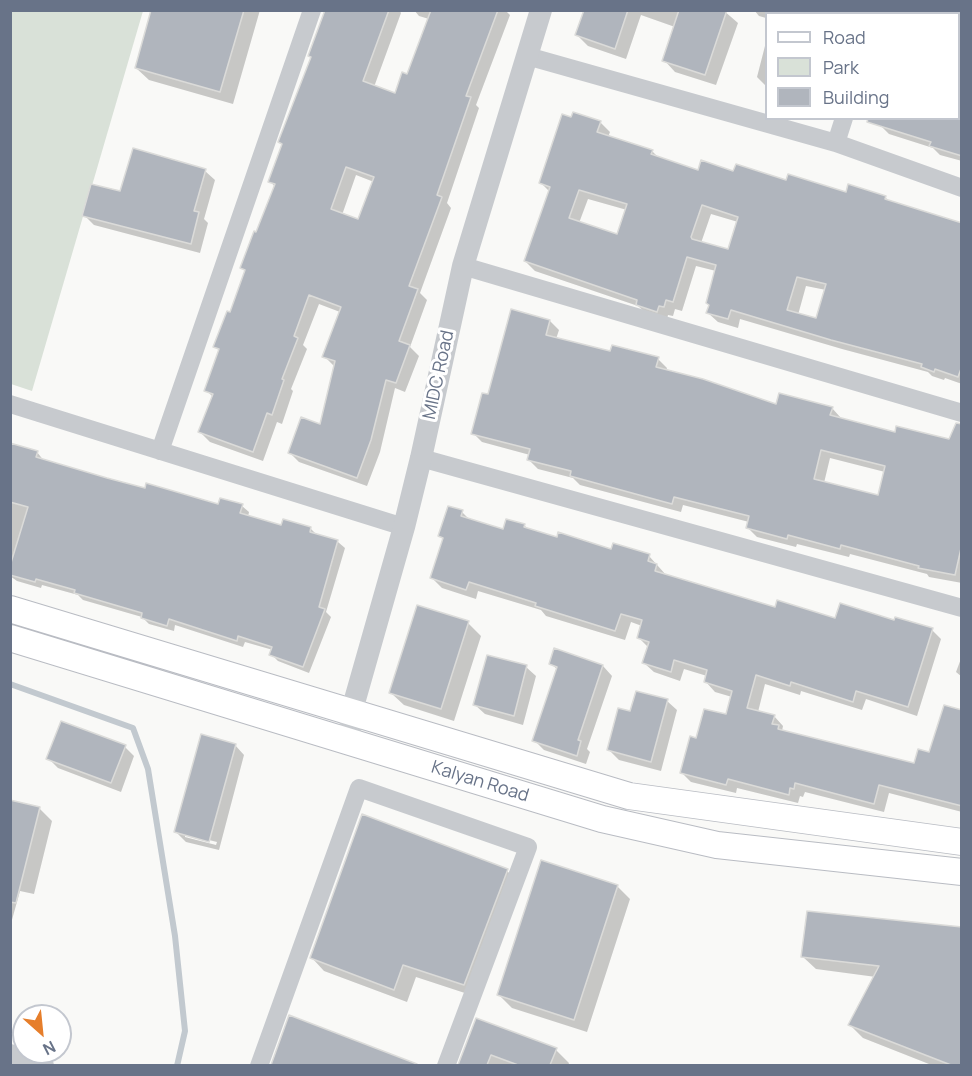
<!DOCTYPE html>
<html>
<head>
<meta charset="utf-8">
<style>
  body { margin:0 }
  #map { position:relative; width:972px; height:1076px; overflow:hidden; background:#f9f9f7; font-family:Manrope,sans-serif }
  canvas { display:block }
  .frame { position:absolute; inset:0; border:12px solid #687388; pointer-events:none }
  .legend { position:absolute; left:765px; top:12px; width:195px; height:108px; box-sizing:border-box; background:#fff; border:2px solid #c3c7cf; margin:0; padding:8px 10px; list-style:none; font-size:18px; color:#687388 }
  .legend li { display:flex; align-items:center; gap:12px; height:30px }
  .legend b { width:30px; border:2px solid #c3c7cf }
  .north { position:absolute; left:12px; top:1004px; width:60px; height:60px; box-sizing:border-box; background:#fff; border:2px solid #c3c7cf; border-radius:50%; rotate:153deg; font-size:16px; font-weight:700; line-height:24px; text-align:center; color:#687388 }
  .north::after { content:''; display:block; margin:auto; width:21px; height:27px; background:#e67e2b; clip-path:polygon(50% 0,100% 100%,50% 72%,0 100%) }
</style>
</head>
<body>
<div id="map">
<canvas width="972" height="1076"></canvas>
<div class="frame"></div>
<ul class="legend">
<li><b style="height:8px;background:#fff"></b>Road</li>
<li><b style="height:16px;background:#d9e1d8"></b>Park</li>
<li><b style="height:16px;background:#b0b5bd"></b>Building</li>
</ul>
<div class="north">N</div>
</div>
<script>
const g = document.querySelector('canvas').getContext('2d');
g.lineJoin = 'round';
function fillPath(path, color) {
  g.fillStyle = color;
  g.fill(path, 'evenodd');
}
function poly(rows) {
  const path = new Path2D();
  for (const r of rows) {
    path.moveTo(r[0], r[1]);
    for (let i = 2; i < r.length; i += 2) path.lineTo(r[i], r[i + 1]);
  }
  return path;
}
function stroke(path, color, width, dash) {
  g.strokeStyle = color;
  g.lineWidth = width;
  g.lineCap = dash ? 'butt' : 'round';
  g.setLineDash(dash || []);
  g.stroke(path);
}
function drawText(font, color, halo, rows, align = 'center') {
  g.font = font + ' Manrope,sans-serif';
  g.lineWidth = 6;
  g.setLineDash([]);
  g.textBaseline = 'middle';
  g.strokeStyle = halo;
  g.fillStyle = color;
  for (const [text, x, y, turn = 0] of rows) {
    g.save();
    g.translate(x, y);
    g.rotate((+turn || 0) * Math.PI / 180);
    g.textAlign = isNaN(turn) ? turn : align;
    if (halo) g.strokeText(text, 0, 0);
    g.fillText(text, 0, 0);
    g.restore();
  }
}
const green = poly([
  [10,11,143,11,32,391,11,384]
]);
const shadow = poly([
  [153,10,260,10,233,104,149,80,136,68],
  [325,10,399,10,401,13,374,87,396,95,408,76,429,19,419,16,414,10,505,10,510,15,476,105,479,108,447,203,451,208,420,293,427,300,410,347,419,356,405,392,395,388,380,452,367,486,299,462,289,452,321,426,335,367,324,356,340,312,319,304,303,345,307,349,291,389,293,391,282,424,277,422,263,461,210,442,200,432,213,397,206,390,220,352,215,346,231,314,246,272,242,268,275,187,270,181,312,58],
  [356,175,374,182,359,221,342,215],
  [586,10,723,10,738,23,716,85,675,72,664,60,675,27,641,15,626,59,588,46,577,35],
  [754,10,830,10,829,14,766,14,766,18,759,16],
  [925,10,962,10,962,161,940,155,933,148,889,134,880,125,958,118,958,14,924,14],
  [766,42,766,86,757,77],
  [600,122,610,132,608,137,652,151,659,158,699,172,734,173,847,194,885,197,890,202,958,223,962,222,962,384,945,378,944,380,932,376,928,372,842,349,740,319,738,328,718,322,708,313,716,271,696,266,682,311,675,309,673,316,668,315,667,320,647,314,638,306,535,271,525,261,550,192,541,183],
  [588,199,627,210,618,236,579,223],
  [711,214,738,222,729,250,701,243],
  [806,286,826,290,817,320,798,315],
  [205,171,215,180,204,219,208,223,200,253,94,225,84,215,121,193],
  [550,321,559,330,556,339,611,353,658,359,667,368,666,371,777,406,832,408,841,418,841,420,896,434,962,442,962,583,929,577,927,574,850,554,849,557,797,544,796,547,757,537,748,528,749,522,683,505,681,512,580,485,573,478,538,469,528,459,530,455,482,442,473,433,489,396],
  [830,458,885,472,879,497,824,483],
  [10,446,37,452,44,461,146,490,219,505,242,506,249,512,248,517,282,527,310,528,318,536,338,542,345,548,326,612,331,617,309,673,278,661,271,654,273,650,245,642,243,647,175,625,174,631,149,624,142,617,83,600,78,595,42,585,41,588,17,581,10,576],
  [462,512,471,521,504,530,524,525,528,529,558,539,612,551,649,556,667,576,776,609,836,620,895,622,932,630,941,639,917,716,866,699,862,710,801,691,800,695,765,684,758,712,774,716,783,726,782,731,915,765,930,754,962,711,962,812,889,793,884,812,805,792,803,797,800,796,798,803,737,788,736,793,691,782,681,772,697,740,727,716,732,697,715,692,706,682,707,676,684,669,680,681,654,672,644,663,649,648,639,638,642,626,631,622,625,640,546,616,541,610,478,591,476,599,442,588,432,578,444,540,440,536],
  [468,623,481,636,454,721,404,705,391,693],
  [554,650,603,666,612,676,587,749,590,752,586,764,544,750,534,740,558,670,550,663],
  [962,656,962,677,956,672],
  [526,667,536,676,523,725,485,714,475,705],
  [667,701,677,710,661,771,619,760,609,750,631,713],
  [235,745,244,755,219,850,186,842,176,832],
  [185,834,217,842,216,845,185,837],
  [125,747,134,756,121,792,58,768,48,758],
  [10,802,39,808,52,821,34,894,20,891,10,927],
  [507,871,520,883,477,997,416,977,407,1002,324,971,312,958],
  [617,886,630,899,587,1032,512,1008,499,995],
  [962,928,962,1066,934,1066,863,1038,850,1025,876,977,816,969,803,957],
  [290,1017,403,1061,408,1066,272,1066],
  [477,1020,556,1050,569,1063,568,1066,460,1066]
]);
const stream = poly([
  [10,684,133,728,148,769,175,936,185,1031,177,1066]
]);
const building = poly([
  [151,10,244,10,220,92,135,68,151,10],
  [325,10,389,10,363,81,395,93,402,72,407,74,431,10,498,10,466,96,471,97,437,195,442,197,409,286,418,289,399,341,410,345,396,383,386,380,371,440,357,478,288,453,301,417,320,424,335,361,322,357,341,307,309,295,294,336,298,338,282,379,284,380,272,415,267,413,253,452,198,432,213,394,204,391,219,349,213,347,227,311,230,312,245,270,240,268,254,231,256,232,275,184,268,182,282,144,278,142,311,57,308,56,325,10],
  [346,167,374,177,358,219,331,209,346,167],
  [584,10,628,10,615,49,575,35,584,10],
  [679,10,727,10,705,75,662,61,679,10],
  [573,112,601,121,597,132,653,150,651,154,698,170,701,160,733,171,736,164,786,180,788,174,846,192,848,184,886,196,885,199,962,223,962,366,958,377,935,369,934,372,921,367,922,364,831,340,731,310,728,319,706,313,709,305,706,303,716,265,687,257,673,302,666,300,664,307,659,306,657,312,636,305,637,300,524,261,550,187,539,183,562,114,571,117,573,112],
  [579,190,627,204,617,234,569,218,579,190],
  [702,205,738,217,728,249,692,239,691,237,702,205],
  [797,277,826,284,816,318,787,310,797,277],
  [868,118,962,118,962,156,929,146,931,142,867,122,868,118],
  [133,148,206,169,194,211,199,212,191,244,82,216,91,184,120,191,133,148],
  [511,309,550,320,546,335,610,351,612,345,659,357,656,367,703,379,776,404,779,393,833,407,830,415,895,432,896,426,949,439,956,423,962,424,962,544,955,575,918,568,919,566,841,545,840,549,788,535,787,539,746,528,749,516,674,497,672,504,570,476,571,471,527,460,530,449,471,434,482,393,488,394,511,309],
  [821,450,885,466,878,495,814,479,821,450],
  [10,443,38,451,36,457,107,478,145,488,146,483,218,504,220,498,243,504,240,513,281,525,283,519,311,527,310,532,338,540,319,607,325,609,303,667,269,655,272,647,238,636,237,641,169,619,167,626,141,618,142,613,74,593,75,590,36,579,35,582,10,575,10,566,28,507,10,502,10,443],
  [448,506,463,510,461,516,503,529,506,519,525,524,524,527,557,537,558,532,611,549,613,543,650,554,648,561,657,564,655,571,775,607,777,600,835,618,840,603,894,620,895,617,933,628,908,707,856,691,853,702,791,682,790,686,756,675,747,708,775,715,772,724,779,725,778,729,914,763,918,749,929,752,944,705,962,710,962,806,879,785,874,804,795,783,794,789,790,788,789,795,728,779,726,785,680,773,690,736,696,738,704,709,726,714,732,691,704,682,707,670,674,660,671,672,642,663,649,642,637,638,642,620,621,614,615,631,535,606,536,603,469,582,466,590,430,578,443,538,438,536,448,506],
  [417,605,469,621,441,709,389,693,417,605],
  [554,648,603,665,578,740,581,741,577,756,532,741,557,667,549,664,554,648],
  [487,655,527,665,514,716,473,705,487,655],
  [636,691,668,699,651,762,607,750,618,708,630,711,636,691],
  [61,721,126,745,111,783,46,759,61,721],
  [201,734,236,744,209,842,174,832,201,734],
  [10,800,40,807,16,903,10,902,10,800],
  [362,814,508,869,464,985,403,965,394,990,310,958,362,814],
  [541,860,618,885,574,1020,497,995,541,860],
  [807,911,962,927,962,1065,951,1065,848,1025,879,966,801,957,807,911],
  [289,1015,417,1064,417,1065,271,1065,289,1015],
  [476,1018,557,1048,550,1065,518,1065,491,1055,487,1065,458,1065,476,1018]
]);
const minor = poly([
  [881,14,882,10],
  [527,56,836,143,962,188],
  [836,143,844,118],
  [463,266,962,413],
  [10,404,404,527],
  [160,451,312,10],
  [421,458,962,608],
  [259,1066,359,788,528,847,446,1066]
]);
const tertiary = poly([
  [349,742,352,710,404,527,421,458,463,266,541,10],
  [10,1055,43,1066]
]);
const secondary = poly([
  [10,609,629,796,962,842],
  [10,638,602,819,717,845,962,872]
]);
const streetNames = [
  ["MIDC Road",439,375,-78],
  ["Kalyan Road",480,782,17]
];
fillPath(green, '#d9e1d8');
fillPath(shadow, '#0003');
stroke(stream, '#c2c9cf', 6);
fillPath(building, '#b0b5bd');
stroke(building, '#dbdbd9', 1.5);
stroke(secondary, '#b9bcc3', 28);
stroke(minor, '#c7cace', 18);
stroke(tertiary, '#c7cace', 22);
stroke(secondary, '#fff', 26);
drawText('18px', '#687388', '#fff', streetNames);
</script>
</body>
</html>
